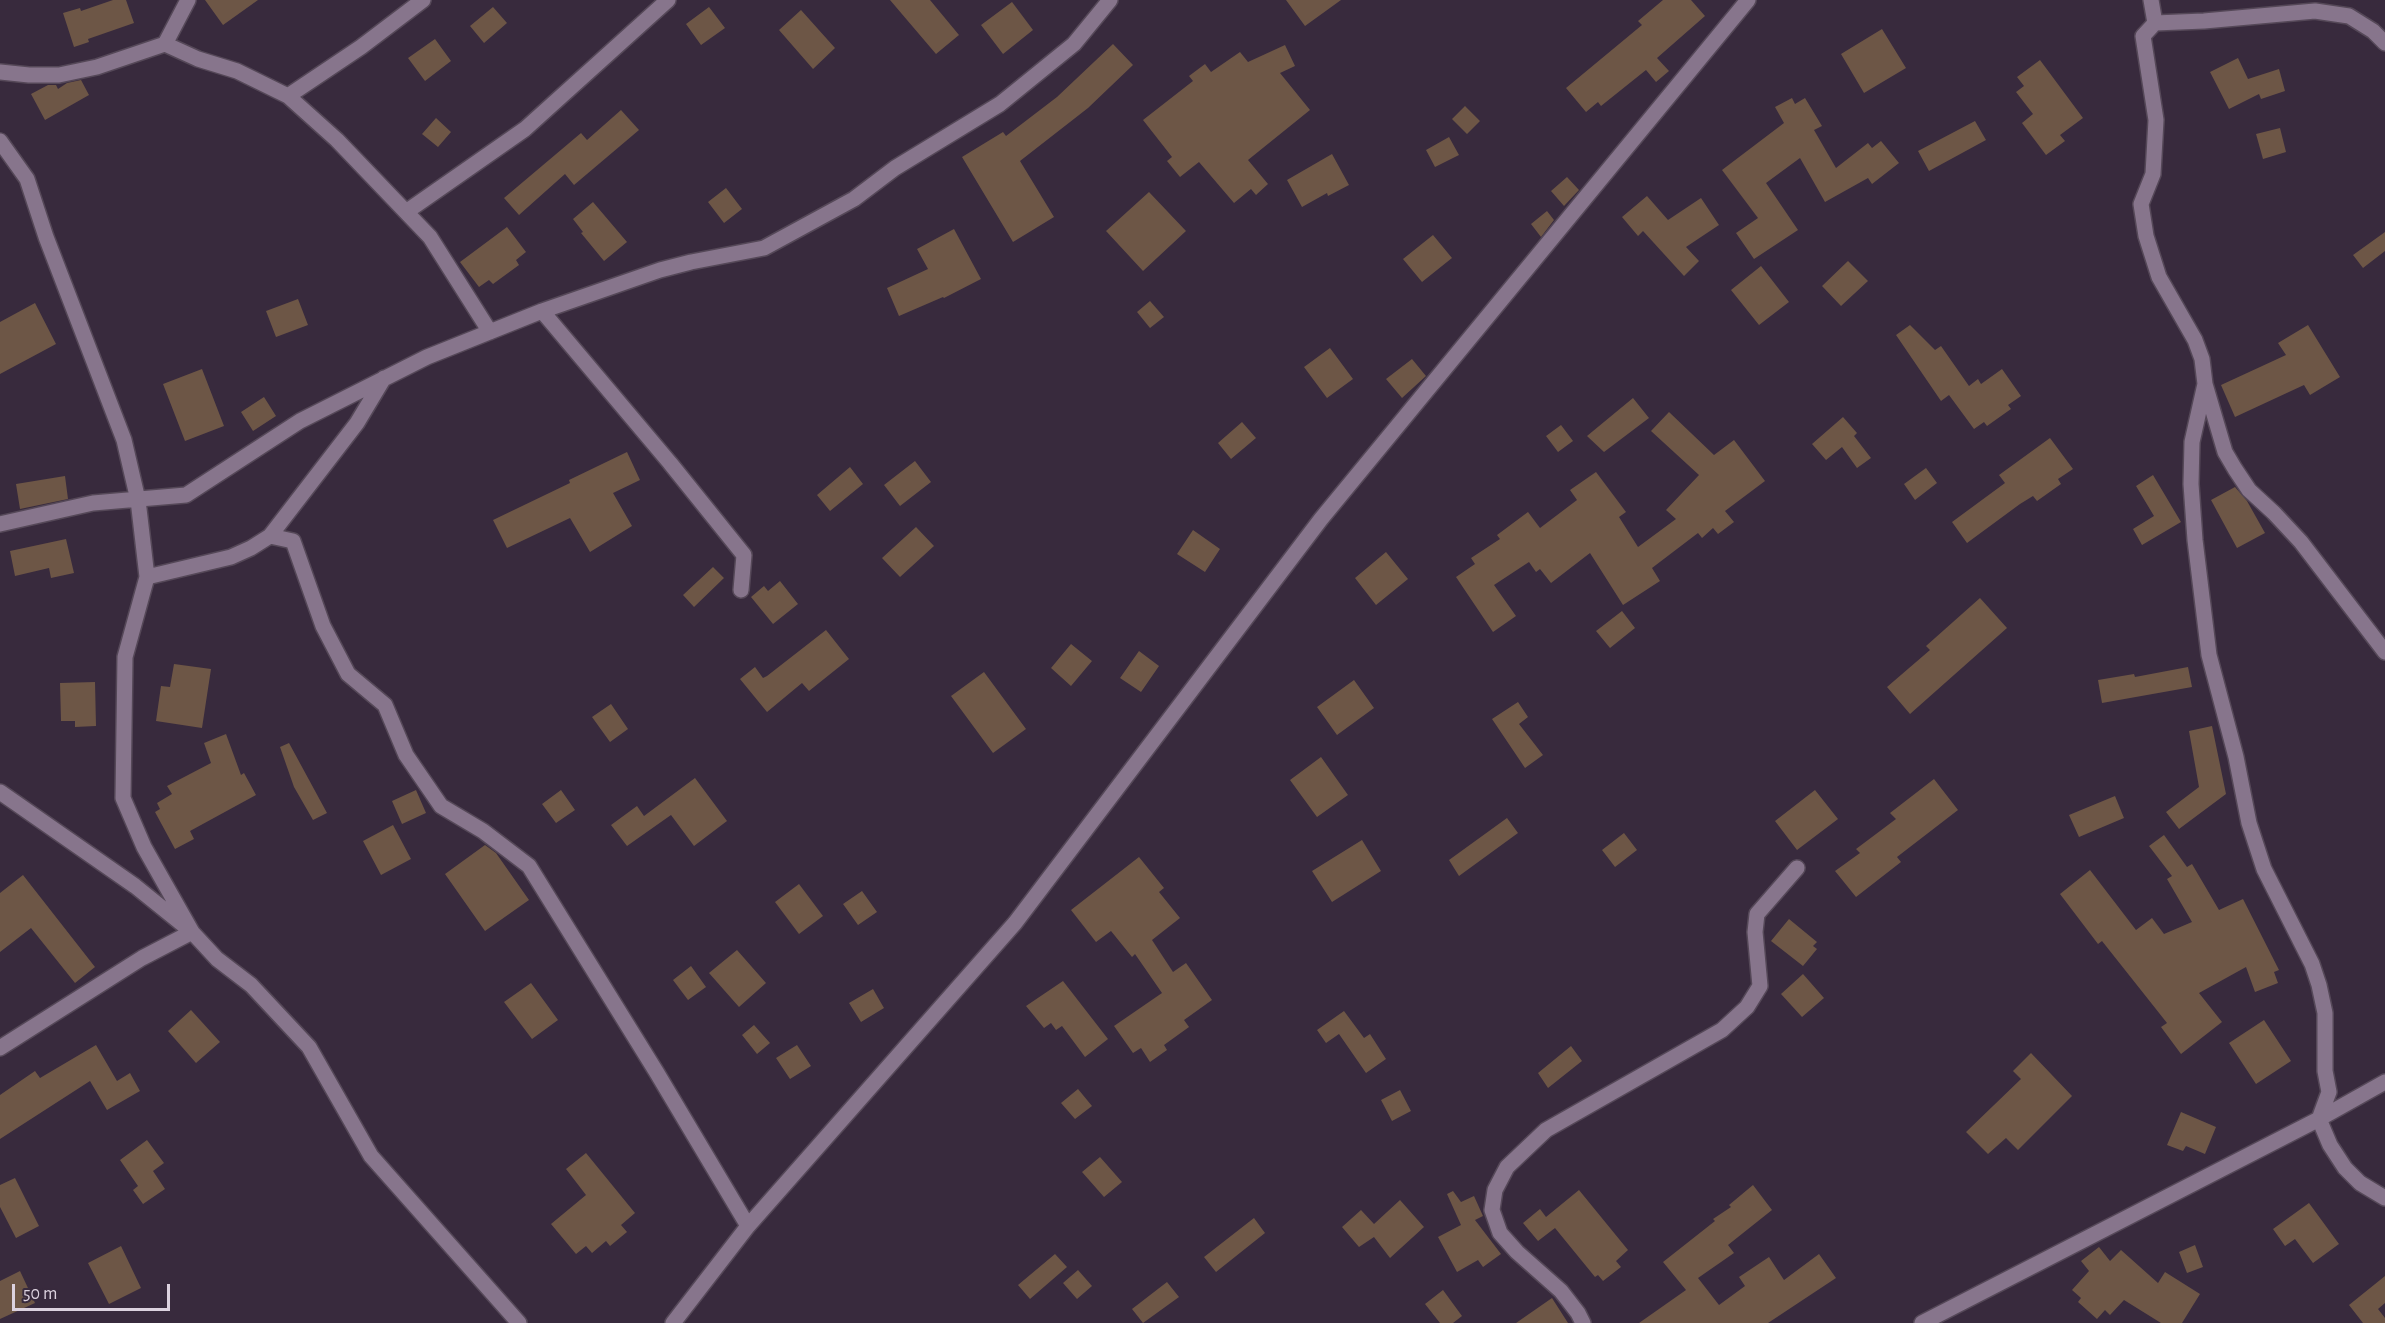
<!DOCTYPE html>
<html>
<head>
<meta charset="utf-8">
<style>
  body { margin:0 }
  #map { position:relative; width:2385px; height:1323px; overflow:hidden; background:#382a3d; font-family:"Alegreya Sans",sans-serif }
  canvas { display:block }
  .scale { position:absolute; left:12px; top:1284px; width:158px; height:27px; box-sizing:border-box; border:3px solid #dcd2df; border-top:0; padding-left:8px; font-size:18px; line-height:21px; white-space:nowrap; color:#dcd2df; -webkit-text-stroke:4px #382a3d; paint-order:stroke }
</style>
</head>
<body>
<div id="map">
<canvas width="2385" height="1323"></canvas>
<div class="scale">50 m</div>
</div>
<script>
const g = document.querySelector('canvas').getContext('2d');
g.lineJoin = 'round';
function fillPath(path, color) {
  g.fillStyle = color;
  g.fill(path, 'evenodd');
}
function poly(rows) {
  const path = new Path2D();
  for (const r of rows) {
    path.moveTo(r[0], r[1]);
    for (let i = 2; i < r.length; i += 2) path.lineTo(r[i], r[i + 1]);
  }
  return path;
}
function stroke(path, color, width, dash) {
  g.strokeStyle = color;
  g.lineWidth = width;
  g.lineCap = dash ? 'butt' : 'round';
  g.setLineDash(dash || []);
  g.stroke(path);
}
const building = poly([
  [113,0,126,0,134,23,88,39,89,42,74,47,63,13,80,8,81,11],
  [205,0,258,0,223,25],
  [890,0,930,0,959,35,936,54],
  [1286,0,1341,0,1305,26],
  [1663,0,1691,0,1705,16,1657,58,1669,71,1656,82,1646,70,1601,106,1598,102,1586,112,1566,88,1642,25,1638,21],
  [1012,2,1033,30,1003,54,981,25],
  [493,7,507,23,484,43,470,26],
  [709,7,725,28,701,45,686,24],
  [801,10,835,48,813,69,779,30],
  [1882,29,1906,68,1864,93,1841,54],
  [435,39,451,61,425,81,408,58],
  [1113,44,1133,65,1088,108,1020,161,1054,217,1013,242,962,157,1003,132,1006,136,1057,97],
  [1285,45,1295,66,1280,73,1310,110,1248,160,1268,184,1256,195,1251,189,1234,203,1199,162,1180,177,1167,161,1172,157,1143,120,1193,81,1189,76,1205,64,1211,72,1240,52,1248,62],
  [2238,58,2248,79,2279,69,2285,91,2261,99,2259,94,2229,109,2210,72],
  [2040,60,2083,118,2060,135,2065,141,2046,155,2022,123,2033,114,2016,92,2024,86,2017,77],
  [81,80,89,95,45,120,31,94,48,85,56,85,58,89,67,83],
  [1792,98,1795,104,1805,98,1822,126,1814,130,1836,168,1868,143,1872,148,1881,141,1899,163,1872,184,1868,178,1825,202,1800,158,1766,183,1798,230,1754,259,1736,233,1758,218,1722,170,1784,123,1775,107],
  [1465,106,1480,121,1467,134,1452,119],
  [621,110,639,130,574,185,565,174,519,215,504,198,581,133,587,140],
  [436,118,451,132,438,147,422,134],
  [1975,121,1986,140,1929,171,1918,151],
  [2280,128,2286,152,2263,159,2256,134],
  [1449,137,1459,155,1435,167,1426,150],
  [1332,154,1349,185,1328,196,1327,193,1302,207,1287,180],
  [1567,177,1579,190,1564,206,1551,191],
  [726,188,742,209,724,223,708,202],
  [1149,192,1186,231,1143,271,1106,231],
  [1647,196,1668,220,1701,198,1719,225,1686,247,1699,261,1684,276,1643,231,1638,236,1622,217],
  [593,202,627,242,604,261,581,233,583,232,573,219],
  [1547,211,1554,220,1541,237,1531,224],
  [507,227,526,252,516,260,519,265,493,284,489,280,479,287,460,262],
  [954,229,981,279,944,298,943,297,899,316,887,288,928,269,917,249],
  [2385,232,2385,251,2363,268,2353,255],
  [1433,235,1452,258,1422,282,1403,259],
  [1848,261,1868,281,1841,306,1822,286],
  [1761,266,1789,302,1759,325,1731,290],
  [298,299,308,325,276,337,266,311],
  [1150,301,1164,317,1150,328,1137,312],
  [35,303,56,344,0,374,0,322],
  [1910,325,1935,350,1941,346,1969,386,1978,379,1981,384,2002,369,2021,396,2008,405,2011,409,1987,426,1984,422,1974,429,1949,395,1941,401,1896,335],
  [2308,325,2340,377,2310,395,2304,385,2235,417,2221,385,2286,355,2278,343],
  [1330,348,1353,379,1327,398,1304,367],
  [1412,359,1426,376,1402,398,1386,379],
  [202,369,224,426,185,441,163,384],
  [264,397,276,416,253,431,241,412],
  [1633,398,1649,418,1604,452,1587,436],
  [1669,412,1714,455,1734,440,1765,481,1725,511,1734,522,1718,534,1713,528,1702,538,1698,533,1652,568,1660,581,1623,605,1590,553,1551,583,1540,569,1536,572,1529,562,1494,585,1516,616,1493,632,1456,577,1475,564,1471,558,1500,539,1497,535,1528,512,1540,528,1577,500,1570,490,1596,472,1626,512,1619,517,1638,547,1676,519,1666,510,1699,475,1651,431],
  [1843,417,1857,433,1854,436,1871,458,1857,468,1842,447,1826,460,1812,444],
  [1242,422,1256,438,1231,459,1218,443],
  [1561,425,1573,441,1558,452,1546,436],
  [2050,438,2073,469,2058,479,2061,484,2037,501,2033,496,2020,504,1967,543,1952,522,2005,483,1999,475],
  [627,452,640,480,613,493,632,526,590,552,570,518,507,548,493,520,570,483,569,480],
  [915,461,931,482,900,506,884,485],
  [850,467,863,484,830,511,817,495],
  [1926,468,1937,483,1915,500,1904,484],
  [2153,475,2181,522,2142,545,2133,529,2154,516,2136,486],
  [65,476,68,499,20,509,16,484],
  [2235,487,2247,501,2265,533,2237,548,2211,500],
  [916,527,934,546,900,577,882,558],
  [1193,530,1220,549,1205,572,1177,554],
  [66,539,74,573,51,578,49,568,15,576,10,551],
  [1386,552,1408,579,1376,605,1355,578],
  [713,567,724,578,694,607,683,595],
  [780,581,798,604,773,624,751,597,764,586,768,591],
  [1980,598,2007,628,1910,714,1887,687,1930,650,1926,646],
  [1622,611,1635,628,1610,648,1596,631],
  [826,630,849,659,809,691,802,683,767,712,740,679,755,667,763,678,767,676],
  [1071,644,1092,661,1071,686,1051,668],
  [1139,651,1159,666,1141,692,1120,678],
  [174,664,211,669,202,728,156,721,161,686,170,687],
  [2188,667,2192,687,2102,703,2098,680,2134,674,2135,677],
  [984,672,1026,729,993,753,951,696],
  [1354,680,1374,708,1337,735,1317,707],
  [95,682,96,726,75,727,75,721,61,721,60,683],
  [1518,702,1528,717,1519,724,1543,755,1525,768,1492,719],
  [611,704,628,729,610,742,592,717],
  [2212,726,2226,794,2179,829,2166,812,2199,787,2189,731],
  [226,734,241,775,244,773,256,795,190,831,194,839,175,849,155,812,160,809,157,803,172,794,167,786,211,763,204,743],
  [289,743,327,813,313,820,294,787,280,747],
  [1321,757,1348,795,1317,817,1290,780],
  [695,778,727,821,694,846,671,815,627,846,611,825,637,806,644,816],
  [1934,779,1958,810,1897,857,1901,862,1856,897,1835,871,1860,853,1856,849,1896,819,1890,813],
  [416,790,426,813,402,824,392,801],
  [561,790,575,810,556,823,542,804],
  [1815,790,1838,819,1797,850,1775,821],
  [2115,796,2124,818,2079,837,2069,815],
  [1507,818,1518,833,1459,876,1449,860],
  [393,825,411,859,381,875,363,841],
  [1624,833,1637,850,1615,867,1602,850],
  [2164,835,2187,867,2192,864,2219,910,2243,899,2279,970,2274,972,2278,983,2255,992,2246,967,2199,993,2222,1022,2181,1054,2161,1027,2167,1023,2102,941,2098,944,2060,894,2090,870,2136,930,2152,918,2164,934,2192,922,2167,879,2172,876,2149,846],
  [1362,840,1381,871,1332,902,1312,871],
  [485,845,496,853,529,900,485,931,445,874],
  [1139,857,1164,888,1159,892,1180,918,1152,940,1173,972,1186,963,1212,1000,1184,1020,1189,1027,1164,1045,1167,1050,1150,1062,1141,1048,1133,1053,1114,1026,1162,993,1135,954,1132,957,1111,931,1096,942,1071,910],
  [23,875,95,967,75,983,31,928,0,952,0,893],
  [799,884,823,916,799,934,775,902],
  [862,891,877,912,858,925,843,904],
  [1789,919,1817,942,1813,946,1817,949,1803,966,1771,941],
  [737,950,766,983,739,1007,709,973],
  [691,966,706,987,688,1000,673,980],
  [1803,974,1824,998,1802,1017,1781,994],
  [1063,981,1108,1039,1085,1057,1062,1026,1056,1030,1051,1023,1044,1028,1026,1006],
  [531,983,558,1020,532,1039,504,1002],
  [873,989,884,1008,861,1022,849,1003],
  [191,1010,220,1042,196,1063,168,1031],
  [1344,1011,1364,1038,1370,1034,1386,1059,1366,1073,1339,1034,1326,1043,1317,1030],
  [2264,1020,2291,1061,2256,1084,2229,1043],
  [754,1025,770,1043,757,1054,742,1035],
  [96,1045,117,1081,130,1073,140,1091,107,1110,90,1081,0,1139,0,1095,35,1071,40,1078],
  [797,1045,811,1066,790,1079,776,1058],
  [1571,1046,1582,1061,1548,1088,1538,1073],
  [2031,1053,2072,1096,2018,1150,2006,1138,1988,1154,1966,1132,2021,1079,2013,1071],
  [1078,1089,1092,1106,1075,1119,1061,1103],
  [1400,1090,1411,1111,1392,1121,1381,1100],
  [2181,1112,2216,1127,2205,1154,2186,1146,2183,1151,2167,1145],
  [147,1140,164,1163,153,1171,165,1189,143,1204,133,1190,138,1186,120,1160],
  [586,1153,635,1213,621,1225,627,1232,610,1246,606,1241,592,1253,586,1246,576,1254,551,1224,586,1195,566,1169],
  [1100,1157,1122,1182,1104,1197,1082,1172],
  [15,1178,39,1226,16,1238,0,1207,0,1185],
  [1753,1185,1772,1210,1728,1245,1734,1253,1698,1278,1719,1305,1745,1286,1739,1277,1769,1257,1784,1280,1819,1254,1836,1278,1768,1323,1639,1323,1686,1290,1663,1262,1715,1221,1713,1219,1731,1207,1729,1205],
  [1579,1190,1628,1250,1616,1261,1621,1267,1603,1281,1598,1275,1595,1277,1555,1228,1538,1241,1523,1223,1540,1209,1546,1217],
  [1453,1191,1461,1202,1474,1196,1483,1216,1475,1220,1501,1254,1483,1267,1478,1260,1457,1272,1438,1237,1461,1225,1447,1194],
  [1400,1200,1424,1227,1390,1258,1374,1237,1359,1247,1342,1227,1361,1210,1374,1224],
  [2309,1203,2339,1244,2313,1263,2295,1239,2285,1246,2273,1229],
  [1254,1218,1265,1233,1216,1272,1204,1257],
  [2195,1245,2203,1267,2187,1273,2179,1252],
  [121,1246,141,1288,109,1304,88,1263],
  [2099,1247,2110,1261,2121,1250,2158,1283,2165,1272,2200,1294,2182,1323,2161,1323,2124,1300,2110,1315,2105,1310,2097,1319,2078,1302,2081,1298,2072,1290,2089,1271,2081,1261],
  [1055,1254,1067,1267,1030,1299,1018,1285],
  [1078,1270,1092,1286,1077,1299,1063,1283],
  [20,1271,35,1303,0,1319,0,1281],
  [2385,1276,2385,1303,2378,1309,2385,1318,2385,1323,2363,1323,2349,1305],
  [1167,1282,1179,1297,1143,1323,1132,1309],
  [1443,1290,1462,1316,1453,1323,1440,1323,1425,1304],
  [1552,1298,1568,1323,1516,1323]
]);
const street = poly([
  [2151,0,2155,23,2143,36,2156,120,2153,174,2141,204,2146,236,2159,277,2195,340,2202,359,2205,384,2225,452,2235,469,2249,490,2274,513,2301,542,2385,652],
  [2155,23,2204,21,2315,11,2349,16,2373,31,2385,43],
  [165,44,198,59,237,71,288,96,337,140,430,237,490,332],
  [0,72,29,75,59,75,97,67,165,44,188,0],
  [288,96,361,47,423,0],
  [0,141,27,179,46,237,124,440,138,500,147,577,125,657,123,798,144,847,192,932,142,958,0,1048],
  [406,212,525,129,668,0],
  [542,311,670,463,744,555,741,590],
  [2205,384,2192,442,2191,484,2195,540,2209,655,2236,757,2249,823,2264,869,2312,964,2319,985,2325,1013,2325,1071,2329,1092,2319,1119,2330,1145,2345,1168,2360,1183,2385,1198],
  [0,524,93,503,186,495,300,421,427,357,542,311,660,270,691,262,764,248,854,199,895,168,1000,104,1074,44,1110,0],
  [270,536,293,541,323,626,348,674,385,705,406,755,441,806,483,831,529,866,657,1073,748,1226],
  [147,577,231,557,251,548,270,536,357,423,384,378],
  [0,792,135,886,192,932,217,959,251,985,309,1047,371,1156,519,1323],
  [673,1323,748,1226,1015,923,1321,519,1748,0],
  [1583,1323,1578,1313,1561,1291,1517,1252,1500,1233,1492,1210,1495,1190,1507,1167,1546,1130,1722,1030,1747,1007,1760,986,1755,932,1757,914,1797,868],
  [1922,1323,2319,1119,2385,1082]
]);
fillPath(building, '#6d5646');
stroke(street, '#554858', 18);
stroke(street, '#87758c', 15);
</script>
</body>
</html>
